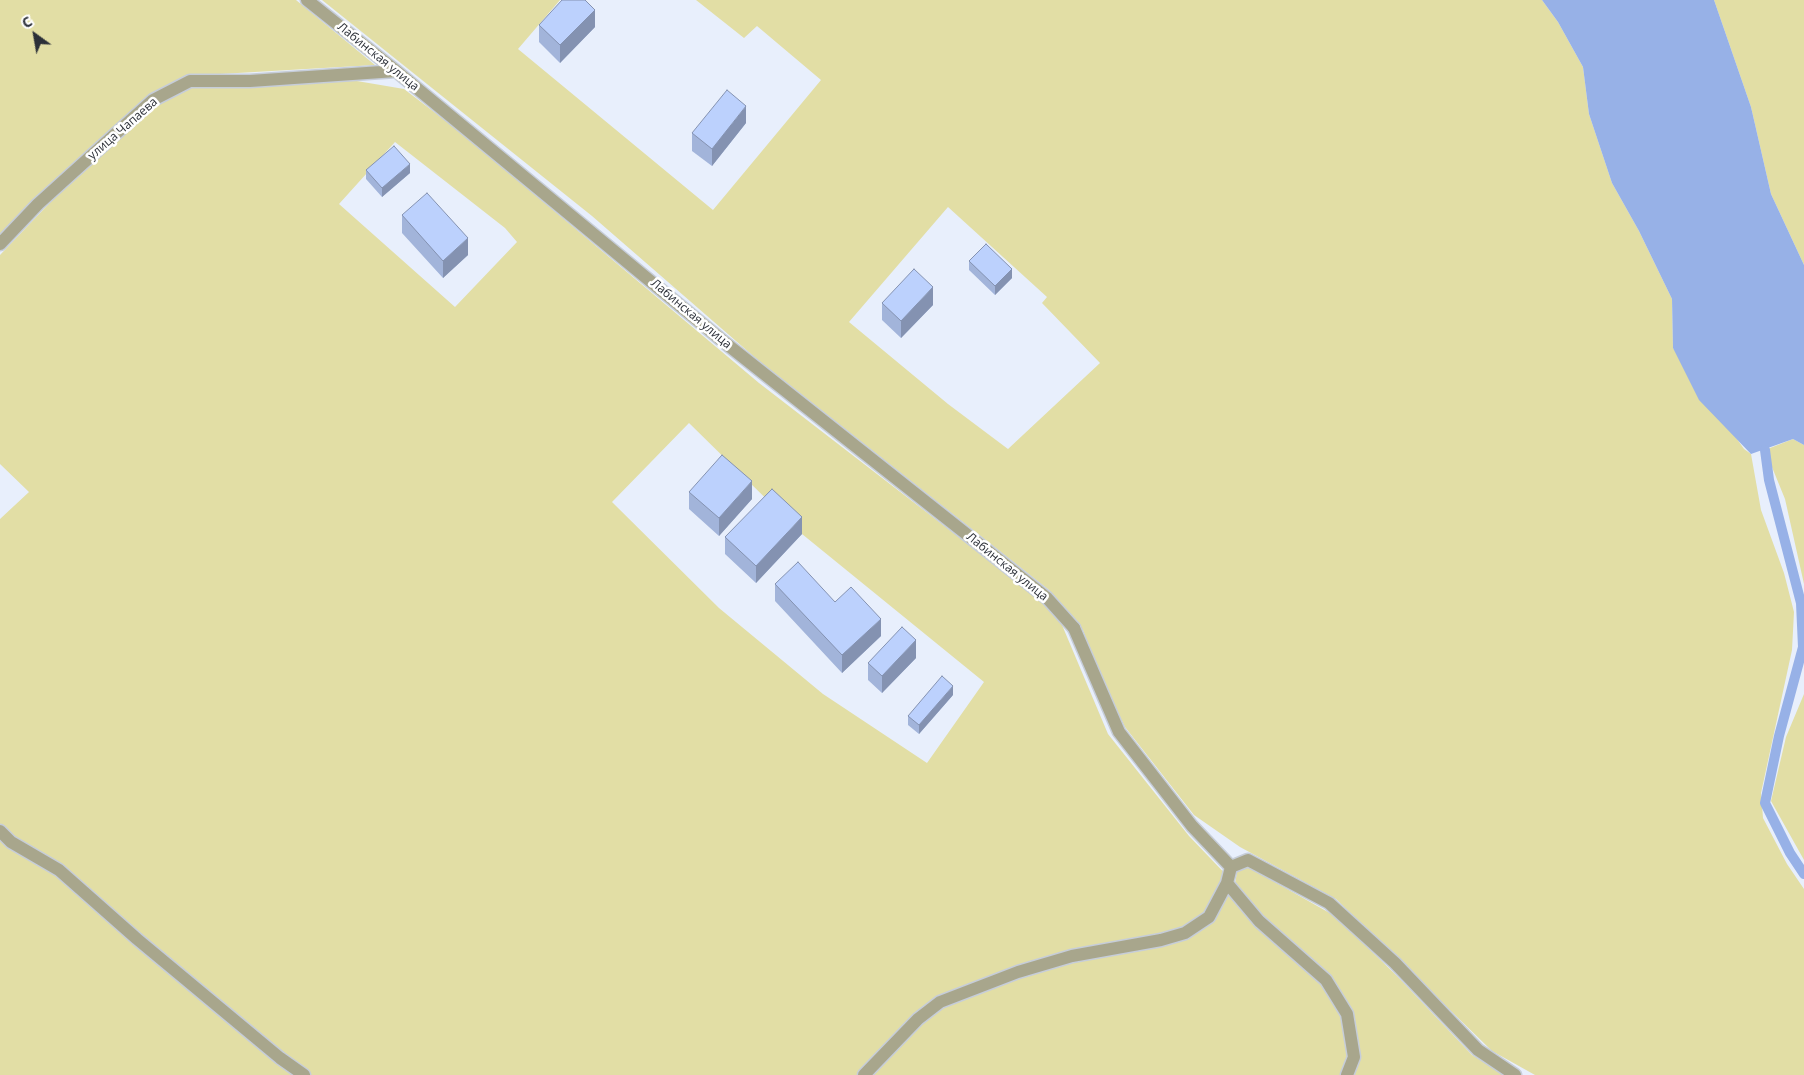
<!DOCTYPE html>
<html>
<head>
<meta charset="utf-8">
<style>
  body { margin:0 }
  #map { position:relative; width:1804px; height:1075px; overflow:hidden; background:#e8effc; font-family:"Open Sans",sans-serif }
  canvas { display:block }
  .north { position:absolute; left:10px; top:10px; width:50px; height:50px; -webkit-text-stroke:4px #fff; paint-order:stroke; rotate:328deg; font-size:14px; font-weight:700; line-height:20px; text-align:center; color:#2c3038 }
  .north::after { content:''; display:block; margin:auto; width:18px; height:22px; background:#2c3038; clip-path:polygon(50% 0,100% 100%,50% 72%,0 100%) }
</style>
</head>
<body>
<div id="map">
<canvas width="1804" height="1075"></canvas>
<div class="north">С</div>
</div>
<script>
const g = document.querySelector('canvas').getContext('2d');
g.lineJoin = 'round';
function fillPath(path, color) {
  g.fillStyle = color;
  g.fill(path, 'evenodd');
}
function poly(rows) {
  const path = new Path2D();
  for (const r of rows) {
    path.moveTo(r[0], r[1]);
    for (let i = 2; i < r.length; i += 2) path.lineTo(r[i], r[i + 1]);
  }
  return path;
}
function stroke(path, color, width, dash) {
  g.strokeStyle = color;
  g.lineWidth = width;
  g.lineCap = dash ? 'butt' : 'round';
  g.setLineDash(dash || []);
  g.stroke(path);
}
function drawText(font, color, halo, rows, align = 'center') {
  g.font = font + ' "Open Sans",sans-serif';
  g.lineWidth = 5;
  g.setLineDash([]);
  g.textBaseline = 'middle';
  g.strokeStyle = halo;
  g.fillStyle = color;
  for (const [text, x, y, turn = 0] of rows) {
    g.save();
    g.translate(x, y);
    g.rotate((+turn || 0) * Math.PI / 180);
    g.textAlign = isNaN(turn) ? turn : align;
    if (halo) g.strokeText(text, 0, 0);
    g.fillText(text, 0, 0);
    g.restore();
  }
}
const green = poly([
  [0,0,296,0,375,65,186,76,147,97,0,237],
  [322,0,560,0,518,49,713,210,821,80,757,26,744,38,696,0,1542,0,1558,22,1583,67,1589,114,1612,183,1639,231,1672,299,1673,348,1744,449,1751,454,1761,510,1784,573,1794,612,1792,650,1761,793,1763,818,1787,864,1804,889,1804,1075,1535,1075,1492,1051,1336,899,1240,847,1194,815,1125,727,1099,674,1083,630,1049,590,759,361,592,216],
  [948,207,1047,297,1042,303,1100,363,1008,449,948,404,849,322],
  [1714,0,1804,0,1804,265,1771,194,1751,107],
  [351,80,404,89,459,131,759,383,1039,599,1062,625,1108,734,1189,836,1235,884,1237,872,1248,867,1335,916,1397,976,1472,1055,1505,1075,0,1075,0,519,29,492,0,464,0,255,62,190,156,105,194,86,272,86],
  [395,142,505,228,517,242,455,307,339,204],
  [689,423,802,534,984,682,927,763,823,694,719,608,612,502],
  [1793,439,1804,445,1804,584,1785,499,1765,450],
  [1804,694,1804,860,1771,801,1786,737]
]);
const water = poly([
  [1542,0,1714,0,1751,107,1771,194,1804,265,1804,445,1793,439,1751,454,1699,400,1673,348,1672,299,1639,231,1612,183,1589,114,1583,67,1558,22]
]);
const stream = poly([
  [1765,450,1769,480,1801,603,1803,647,1779,736,1765,803,1790,853,1804,874]
]);
const service = poly([
  [1074,628,1119,732,1192,826,1231,867],
  [0,831,11,842,59,870,137,939,280,1058,304,1075],
  [1227,883,1259,921,1326,980,1347,1014,1354,1057,1347,1075],
  [864,1075,918,1019,940,1002,1018,972,1072,956,1161,940,1185,933,1209,917,1227,883,1231,867,1248,860,1329,903,1395,963,1478,1050,1515,1075]
]);
const minor = poly([
  [307,0,396,71,724,342,1047,598,1074,628],
  [0,244,38,204,153,100,190,81,250,81,396,71]
]);
const wall = poly([
  [539,25,595,27,560,63,539,42],
  [746,123,712,166,692,151,692,133],
  [366,170,410,173,382,197,366,179],
  [402,215,468,255,443,278,402,233],
  [969,261,1012,278,995,295,969,270],
  [882,303,933,305,901,338,882,320],
  [689,492,752,499,719,536,689,509],
  [802,534,756,583,725,554,725,537],
  [775,584,835,602,881,636,842,673,775,601],
  [916,658,882,693,868,680,868,663],
  [953,695,919,734,908,725,908,716]
]);
const shadedWall = poly([
  [595,10,595,27,560,63,560,45],
  [746,106,746,123,712,166,712,149],
  [410,164,410,173,382,197,382,188],
  [468,238,468,255,443,278,443,261],
  [1012,269,1012,278,995,295,995,286],
  [933,287,933,305,901,338,901,321],
  [752,481,752,499,719,536,719,518],
  [802,517,802,534,756,583,756,566],
  [881,619,881,636,842,673,842,655],
  [916,640,916,658,882,693,882,676],
  [953,686,953,695,919,734,919,725]
]);
const building = poly([
  [562,0,585,0,595,10,560,45,539,25,562,0],
  [727,90,746,106,712,149,692,133,727,90],
  [394,146,410,164,382,188,366,170,394,146],
  [427,193,468,238,443,261,402,215,427,193],
  [986,244,1012,269,995,286,969,261,986,244],
  [914,269,933,287,901,321,882,303,914,269],
  [722,455,752,481,719,518,689,492,722,455],
  [772,489,802,517,756,566,725,537,772,489],
  [798,562,835,602,851,587,881,619,842,655,775,584,798,562],
  [902,627,916,640,882,676,868,663,902,627],
  [942,676,953,686,919,725,908,716,942,676]
]);
const streetNames = [
  ["Лабинская улица",378,57,39],
  ["улица Чапаева",123,129,-41],
  ["Лабинская улица",691,314,40],
  ["Лабинская улица",1007,567,39]
];
fillPath(green, '#e2dea5');
fillPath(water, '#97b1e7');
stroke(stream, '#97b1e7', 10);
stroke(service, '#c6cdd9', 15);
stroke(minor, '#c6cdd9', 15);
stroke(service, '#a8a68c', 12);
stroke(minor, '#a8a68c', 12);
fillPath(wall, '#a2b4da');
fillPath(shadedWall, '#8492b1');
fillPath(building, '#bcd1fd');
stroke(building, '#8492b1', 1);
drawText('12px', '#2c3038', '#fff', streetNames);
</script>
</body>
</html>
